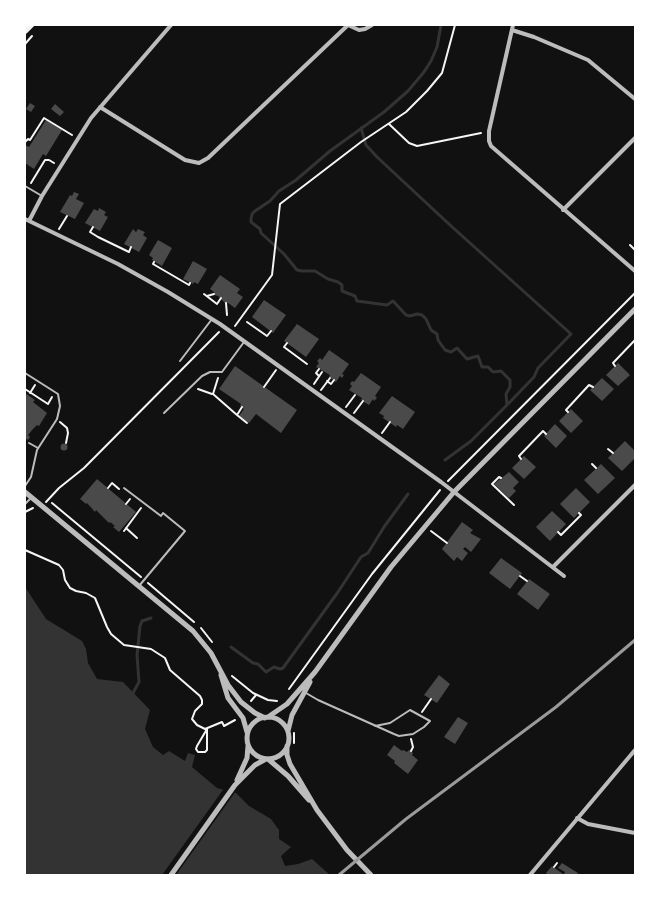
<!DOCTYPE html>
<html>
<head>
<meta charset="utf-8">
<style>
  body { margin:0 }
  #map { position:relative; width:660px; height:900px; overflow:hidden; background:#111; font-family:"DM Sans",sans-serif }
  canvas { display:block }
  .frame { position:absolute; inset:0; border:26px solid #fff; pointer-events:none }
</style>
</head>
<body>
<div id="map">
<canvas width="660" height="900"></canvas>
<div class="frame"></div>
</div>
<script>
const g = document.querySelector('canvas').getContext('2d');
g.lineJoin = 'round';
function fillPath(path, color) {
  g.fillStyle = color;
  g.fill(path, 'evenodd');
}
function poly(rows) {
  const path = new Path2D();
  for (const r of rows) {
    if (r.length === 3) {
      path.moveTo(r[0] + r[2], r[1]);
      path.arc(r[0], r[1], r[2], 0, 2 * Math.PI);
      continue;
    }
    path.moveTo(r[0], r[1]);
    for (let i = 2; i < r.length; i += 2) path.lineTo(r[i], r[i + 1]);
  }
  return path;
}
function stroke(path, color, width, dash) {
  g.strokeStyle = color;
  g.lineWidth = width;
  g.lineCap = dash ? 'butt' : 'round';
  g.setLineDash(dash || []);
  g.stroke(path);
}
const water = poly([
  [25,587,46,619,82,641,86,649,88,663,97,679,123,682,150,710,145,729,153,747,163,755,169,751,185,761,188,753,195,755,192,767,217,788,236,793,249,806,271,819,279,830,279,839,291,847,281,856,285,866,298,864,312,859,330,875,25,875]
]);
const pier = poly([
  [225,787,236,791,176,875,162,875]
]);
const stream = poly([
  [441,25,437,47,431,61,424,72,408,91,384,112,330,151,296,180,279,191,270,201,255,211,252,214,251,219,251,222,260,229,261,233,284,254,297,270,302,271,315,271,328,279,338,282,342,285,342,291,355,296,357,301,387,305,393,301,406,315,410,316,417,314,422,315,426,319,431,330,437,334,438,340,445,350,451,352,457,348,467,359,478,356,482,367,488,367,493,372,501,371,510,380,510,387,506,394,507,405,471,441,445,460],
  [361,128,366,145,377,157,450,225,571,334,538,368,534,377,507,405],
  [231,647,253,663,258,664,266,672,274,667,280,669,283,668,338,592,361,557,368,553,384,527,408,494],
  [133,693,139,682,137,655,140,626,142,621,151,618]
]);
const building = poly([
  [30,103,35,106,31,112,26,109],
  [55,104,64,112,60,116,51,109],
  [46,120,62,130,46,156,43,154,34,169,25,163,25,145,29,147],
  [74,192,79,194,76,199,84,203,75,219,60,212,70,195,72,196],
  [99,208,106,212,104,215,108,217,100,231,85,223,94,209,98,211],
  [133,229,136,232,138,229,145,232,143,235,147,238,139,252,124,244],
  [158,240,172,248,162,266,152,260,153,258,149,255],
  [193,261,207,269,198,284,194,282,193,284,183,279],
  [220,275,240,289,237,293,243,297,235,308,228,303,225,303,218,296,214,295,214,292,210,289],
  [264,300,286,315,273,333,252,317],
  [297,324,319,339,306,357,284,341],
  [329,350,349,364,342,374,344,375,342,378,340,376,336,382,329,377,330,375,316,367,319,363,317,361,320,358,322,360],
  [618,363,630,375,618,386,606,375],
  [235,366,297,410,281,433,256,414,249,423,239,416,244,409,240,406,241,404,219,389],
  [361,373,381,387,375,396,377,398,374,401,373,399,369,405,361,400,362,398,349,390,352,386,350,384,352,381,354,382],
  [602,378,614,389,602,401,590,390],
  [25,393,35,400,33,402,47,413,39,426,37,425,33,429,28,435,30,437,28,440,25,438],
  [392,396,415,412,403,429,397,425,396,427,383,418,384,416,379,413],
  [571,409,583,421,571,433,559,421],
  [555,424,567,436,556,448,544,436],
  [625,441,635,451,635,458,622,471,608,458],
  [64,447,3.5],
  [524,456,536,467,524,479,512,468],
  [601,464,615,478,598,494,584,480],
  [509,472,519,482,513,488,516,491,509,498,494,484],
  [97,479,136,512,119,532,113,527,115,526,110,522,109,523,96,510,95,512,87,503,86,504,80,499],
  [576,488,590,502,574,518,560,504],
  [552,511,566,524,550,541,536,527],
  [462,522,473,530,470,533,481,539,471,552,465,547,463,549,468,553,462,561,457,557,454,561,442,549],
  [501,558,522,573,510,589,489,573],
  [529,579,550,594,538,610,517,594],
  [439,675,450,684,437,703,424,695],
  [458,717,468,723,455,744,444,737],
  [394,745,402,751,403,750,407,752,409,750,413,753,412,755,418,760,408,774,394,763,395,761,387,755],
  [562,863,578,873,577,875,564,874,565,872,558,868],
  [552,866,563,874,562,875,548,875,546,873]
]);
const path = poly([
  [25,44,32,36],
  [389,124,409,143,417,146,481,133],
  [25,142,28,139,30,140,44,118,72,135],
  [31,183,45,160,49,160,54,163],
  [93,227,90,232,98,237,129,252,131,247],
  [59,229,67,216],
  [630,245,635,250],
  [154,262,153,264,189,285,190,283],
  [204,294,217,304,221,298],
  [207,296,214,294],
  [226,303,227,315],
  [247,322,267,336,271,331],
  [235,326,272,275,280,204,361,142,406,112,427,91,442,73,455,25],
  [287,343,284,347,307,364],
  [615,366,613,363,635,340],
  [319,369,316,373,319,376],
  [218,378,213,394,237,415,242,407],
  [327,381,331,384,334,380],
  [314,384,322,372],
  [264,387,276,370],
  [25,389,48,404,52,397],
  [198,389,212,394],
  [321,390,330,378],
  [30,393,35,385],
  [346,407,355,395],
  [568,412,566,410,589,385,593,387],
  [354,413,363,401],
  [237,415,247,423],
  [60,422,67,428,68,433,66,443],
  [382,433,390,422],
  [608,449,613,453],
  [521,459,519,456,543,431,546,434],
  [592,464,596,468],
  [501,478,499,477,492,484,514,505],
  [448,481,635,293],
  [108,488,112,483,119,489],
  [46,502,59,488,84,468,219,332],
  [52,503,141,577],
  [126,504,130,499],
  [25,512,33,508],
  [126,528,137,538],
  [124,531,141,508],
  [431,531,447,543],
  [558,532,561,535,581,515,579,513],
  [25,550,59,565,63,570,65,580,70,588,76,591,86,593,95,598,107,627,111,634,124,645,151,649,165,658,170,670,200,696,202,700,202,704,195,711,192,719,197,725,205,729,222,722,224,726,235,720],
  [520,576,527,581],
  [148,583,194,622],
  [201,628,212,642],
  [232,676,253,693,268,700,277,701],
  [289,689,372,574,440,490],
  [251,701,256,695],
  [422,712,431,699],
  [207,729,207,750,205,752,198,752,196,749,197,746,207,729],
  [294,743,294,733],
  [411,751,413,747,411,739],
  [554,867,557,863]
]);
const service = poly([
  [25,186,42,196],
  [180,361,212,319],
  [25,373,58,394,60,406,57,419,37,450,31,477,25,486],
  [164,413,202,376,210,372,222,372,244,342],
  [29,443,38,448],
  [124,488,161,516,163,513,185,531,139,586],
  [25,504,30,499],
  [306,693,318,700,394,734,399,736,413,734,424,727,430,721,410,710,390,723,375,726]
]);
const minor = poly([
  [348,25,359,30,365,29,372,25],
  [513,25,489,131,489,141,491,146,635,271],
  [512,30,534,37,588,60,635,99],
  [100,107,185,160,199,163,208,158,348,25],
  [563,210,635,138],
  [25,219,118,264,168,292,220,324,441,482,564,576],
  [29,221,42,196,91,118,171,25],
  [553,567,635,485],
  [577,818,588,824,635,833],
  [530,875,635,750]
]);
const tertiary = poly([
  [25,492,193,631,211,653,228,685,241,702,255,713,265,718],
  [221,675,228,698,243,718,247,732],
  [268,717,287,704,315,672,391,567,454,492,635,309],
  [268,738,21],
  [288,731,292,715,310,682],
  [287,746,287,755,290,764,317,810,347,850,371,875],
  [268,759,288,776,309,800],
  [237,780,247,758,248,746],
  [171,875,235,785,255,765,266,759]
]);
const primary = poly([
  [25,31,31,25]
]);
const rail = poly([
  [339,875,406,819,556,707,635,640]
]);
fillPath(water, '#333');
fillPath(pier, '#111');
stroke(stream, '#333', 3);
fillPath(building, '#4a4a4a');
stroke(path, '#f5f5f5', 2);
stroke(service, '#bcbcbc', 2);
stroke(minor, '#bcbcbc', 4);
stroke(tertiary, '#bcbcbc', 5);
stroke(primary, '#f5f5f5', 6);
stroke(rail, '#9a9a9a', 3);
</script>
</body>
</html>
